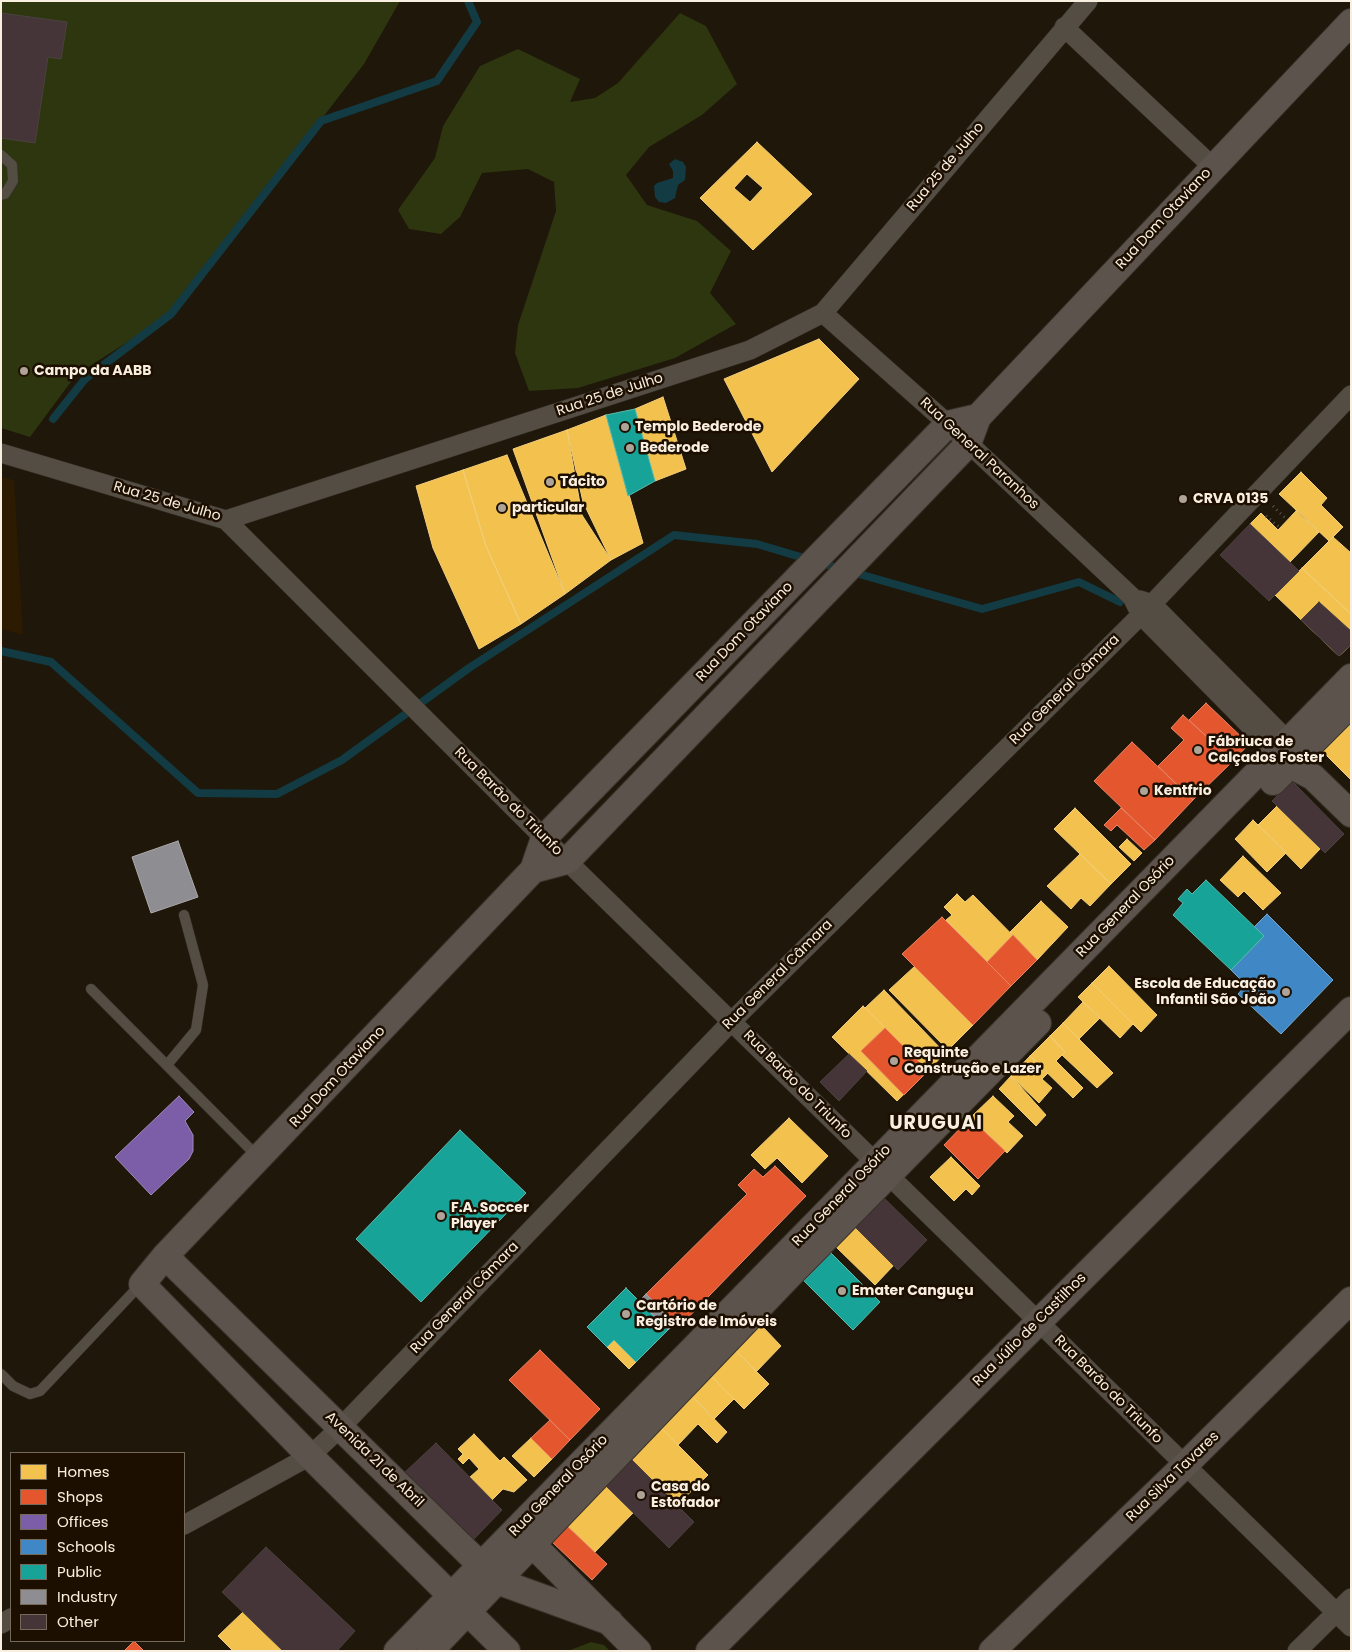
<!DOCTYPE html>
<html>
<head>
<meta charset="utf-8">
<style>
  body { margin:0 }
  #map { position:relative; width:1352px; height:1652px; overflow:hidden; background:#1f170a; font-family:Poppins,sans-serif }
  canvas { display:block }
  .frame { position:absolute; inset:0; border:2px solid #f9efe1; pointer-events:none }
  .legend { position:absolute; left:10px; top:1452px; width:175px; height:190px; box-sizing:border-box; background:#1d0f00; border:1px solid #75695a; margin:0; padding:6px 9px; list-style:none; font-size:15px; color:#f9efe1 }
  .legend li { display:flex; align-items:center; gap:10px; height:25px }
  .legend b { width:25px; border:1px solid #75695a }
</style>
</head>
<body>
<div id="map">
<canvas width="1352" height="1652"></canvas>
<div class="frame"></div>
<ul class="legend">
<li><b style="height:14px;background:#f2c14e"></b>Homes</li>
<li><b style="height:14px;background:#e4572e"></b>Shops</li>
<li><b style="height:14px;background:#7b5ea7"></b>Offices</li>
<li><b style="height:14px;background:#3f88c5"></b>Schools</li>
<li><b style="height:14px;background:#17a398"></b>Public</li>
<li><b style="height:14px;background:#8d8d92"></b>Industry</li>
<li><b style="height:14px;background:#453438"></b>Other</li>
</ul>
</div>
<script>
const g = document.querySelector('canvas').getContext('2d');
g.lineJoin = 'round';
function fillPath(path, color) {
  g.fillStyle = color;
  g.fill(path, 'evenodd');
}
function poly(rows) {
  const path = new Path2D();
  for (const r of rows) {
    path.moveTo(r[0], r[1]);
    for (let i = 2; i < r.length; i += 2) path.lineTo(r[i], r[i + 1]);
  }
  return path;
}
function stroke(path, color, width, dash) {
  g.strokeStyle = color;
  g.lineWidth = width;
  g.lineCap = dash ? 'butt' : 'round';
  g.setLineDash(dash || []);
  g.stroke(path);
}
function drawText(font, color, halo, rows, align = 'center') {
  g.font = font + ' Poppins,sans-serif';
  g.lineWidth = 5;
  g.setLineDash([]);
  g.textBaseline = 'middle';
  g.strokeStyle = halo;
  g.fillStyle = color;
  for (const [text, x, y, turn = 0] of rows) {
    g.save();
    g.translate(x, y);
    g.rotate((+turn || 0) * Math.PI / 180);
    g.textAlign = isNaN(turn) ? turn : align;
    if (halo) g.strokeText(text, 0, 0);
    g.fillText(text, 0, 0);
    g.restore();
  }
}
const built = poly([
  [1,477,14,480,23,635,1,629]
]);
const green = poly([
  [1,1,400,1,364,64,171,314,76,375,30,437,1,428],
  [680,13,706,26,737,84,702,115,649,147,626,175,647,205,697,221,731,251,710,293,736,324,675,358,578,388,529,391,515,353,518,325,556,211,554,182,528,169,482,173,460,217,441,234,409,229,398,210,435,158,443,126,480,66,518,49,580,79,570,102,595,98,618,83],
  [591,1642,604,1645,610,1651,568,1651]
]);
const water = poly([
  [675,159,683,162,686,167,685,180,678,185,675,198,666,203,659,202,655,197,654,186,657,183,673,178,673,171,669,164]
]);
const homes = poly([
  [757,142,812,194,753,250,700,198,757,142],
  [747,174,763,188,750,202,734,188,747,174],
  [819,339,859,379,772,472,724,379,819,339],
  [663,397,686,469,655,481,635,409,663,397],
  [606,415,643,543,611,560,583,502,567,430,606,415],
  [567,430,582,515,611,560,565,594,513,449,567,430],
  [507,455,565,594,521,624,486,546,463,470,507,455],
  [463,470,486,546,521,624,479,649,433,548,416,486,463,470],
  [1301,472,1327,498,1321,505,1343,527,1329,541,1279,494,1301,472],
  [1296,511,1319,532,1290,562,1250,524,1261,513,1278,530,1296,511],
  [1333,537,1351,553,1351,614,1302,568,1333,537],
  [1302,568,1351,614,1351,645,1339,656,1275,595,1302,568],
  [1351,722,1351,780,1322,751,1351,722],
  [1277,806,1320,849,1301,869,1258,825,1277,806],
  [1075,808,1131,864,1111,884,1054,829,1075,808],
  [1253,820,1286,853,1267,872,1235,839,1253,820],
  [1127,839,1142,853,1134,861,1119,847,1127,839],
  [1080,854,1111,884,1090,906,1081,898,1071,909,1047,886,1080,854],
  [1243,856,1281,893,1263,910,1244,891,1238,897,1220,880,1243,856],
  [957,894,965,902,973,895,1037,960,1011,986,946,920,952,915,944,907,957,894],
  [1041,901,1068,927,1037,960,1010,932,1041,901],
  [915,966,973,1025,948,1050,889,990,915,966],
  [1109,966,1157,1015,1141,1032,1092,983,1109,966],
  [1092,983,1133,1024,1120,1038,1078,997,1092,983],
  [884,990,945,1053,928,1071,865,1008,884,990],
  [1083,1002,1100,1018,1079,1039,1063,1023,1083,1002],
  [863,1006,928,1071,897,1101,832,1037,863,1006],
  [1063,1023,1113,1073,1097,1088,1062,1055,1065,1052,1050,1036,1063,1023],
  [1050,1036,1065,1052,1056,1061,1083,1088,1073,1098,1030,1056,1050,1036],
  [1030,1056,1048,1073,1042,1079,1052,1088,1039,1103,1011,1076,1030,1056],
  [1011,1076,1046,1115,1036,1126,999,1089,1011,1076],
  [993,1096,1014,1116,1008,1122,1023,1136,1007,1153,970,1118,993,1096],
  [789,1118,828,1156,802,1183,777,1158,765,1169,751,1155,789,1118],
  [951,1157,980,1186,972,1195,966,1189,954,1201,930,1177,951,1157],
  [855,1227,894,1265,875,1285,836,1247,855,1227],
  [626,1288,668,1330,629,1369,587,1327,626,1288],
  [761,1325,781,1346,756,1372,736,1351,761,1325],
  [736,1351,769,1384,744,1409,711,1376,736,1351],
  [711,1376,734,1399,714,1419,692,1396,711,1376],
  [692,1396,727,1432,717,1443,698,1424,678,1445,661,1428,692,1396],
  [661,1428,708,1475,677,1505,631,1459,661,1428],
  [474,1434,500,1461,504,1457,527,1480,514,1492,503,1489,492,1500,470,1477,479,1469,469,1458,463,1464,458,1459,463,1454,458,1449,474,1434],
  [531,1438,552,1459,534,1477,512,1456,531,1438],
  [605,1485,633,1513,595,1552,566,1525,605,1485],
  [243,1612,283,1651,233,1651,218,1636,243,1612]
]);
const shops = poly([
  [1206,703,1249,744,1233,761,1189,720,1206,703],
  [1183,715,1233,761,1193,800,1158,766,1184,740,1171,728,1183,715],
  [1132,742,1193,800,1155,840,1094,781,1132,742],
  [1121,808,1155,840,1144,850,1117,825,1111,831,1104,825,1121,808],
  [942,917,1011,986,973,1025,902,954,942,917],
  [1013,935,1037,960,1011,986,987,962,1013,935],
  [885,1028,928,1071,904,1095,861,1051,885,1028],
  [970,1118,1005,1151,978,1179,944,1145,970,1118],
  [775,1166,806,1196,678,1328,646,1294,747,1194,738,1185,754,1169,763,1177,775,1166],
  [540,1350,600,1409,570,1440,509,1380,540,1350],
  [550,1420,570,1440,552,1459,531,1438,550,1420],
  [566,1525,607,1564,592,1580,551,1541,566,1525],
  [134,1641,144,1651,124,1651,134,1641]
]);
const offices = poly([
  [179,1096,194,1112,185,1121,193,1135,193,1151,189,1159,151,1195,115,1157,179,1096]
]);
const schools = poly([
  [1267,914,1333,980,1281,1034,1238,994,1246,985,1231,970,1264,936,1254,927,1267,914]
]);
const public = poly([
  [635,409,655,481,628,496,606,415,635,409],
  [1206,880,1264,936,1231,970,1173,915,1183,903,1178,899,1187,889,1192,894,1206,880],
  [460,1130,526,1193,421,1302,356,1239,460,1130],
  [831,1253,880,1302,853,1330,804,1281,831,1253],
  [626,1288,668,1330,636,1362,614,1340,607,1347,587,1327,626,1288]
]);
const industry = poly([
  [178,841,198,897,151,913,132,857,178,841],
  [646,1294,675,1324,668,1330,639,1301,646,1294]
]);
const stream = poly([
  [53,419,85,379,171,314,321,121,437,81,477,22,468,1],
  [852,572,982,609,1079,582,1120,602],
  [1,651,51,662,198,793,277,794,342,760,469,668,674,535,757,544,841,569]
]);
const building = poly([
  [1,13,67,22,61,59,48,57,35,143,1,138,1,13],
  [1250,524,1299,571,1269,601,1220,555,1250,524],
  [1319,602,1351,631,1351,645,1339,656,1301,620,1319,602],
  [1292,781,1344,834,1325,853,1272,801,1292,781],
  [849,1054,867,1071,839,1101,820,1082,849,1054],
  [884,1198,927,1240,898,1270,855,1227,884,1198],
  [436,1443,502,1510,472,1541,403,1474,436,1443],
  [631,1459,694,1522,669,1548,605,1485,631,1459],
  [266,1547,355,1631,337,1651,283,1651,222,1592,266,1547]
]);
const path = poly([
  [1273,506,1287,520],
  [1266,516,1280,528]
]);
const lane = poly([
  [1,155,12,165,13,181,5,194,1,195],
  [91,989,259,1158],
  [167,1065,196,1030,203,985,184,915],
  [1,1374,13,1386,30,1394,40,1391,141,1284]
]);
const street = poly([
  [1064,27,1213,167],
  [823,313,948,424,1132,597,1141,615,1277,753],
  [1,453,226,520,750,350,823,313,1088,1],
  [226,520,567,861,1351,1627],
  [1140,600,1152,604,1288,741],
  [184,1525,310,1456,341,1427,732,1021,1152,604,1351,395],
  [1,1624,11,1618],
  [1297,1651,1351,1598]
]);
const secondary = poly([
  [1279,754,1290,765,1313,777,1351,814],
  [1273,782,1351,704],
  [533,870,567,861,968,444,978,417,1351,22],
  [165,1256,497,1581,610,1622],
  [533,1545,638,1651],
  [397,1651,1351,677],
  [430,1651,790,1275,1038,1023],
  [507,1651,310,1456,142,1284,165,1256,533,870,544,838,948,424,978,417],
  [709,1651,1351,1010],
  [992,1651,1185,1465,1351,1300]
]);
const markers = [
  [24,371,5,"#ada396"],
  [625,427,5,"#ada396"],
  [630,448,5,"#ada396"],
  [550,482,5,"#ada396"],
  [1183,499,5,"#ada396"],
  [502,508,5,"#ada396"],
  [1198,750,5,"#ada396"],
  [1144,791,5,"#ada396"],
  [1286,992,5,"#ada396"],
  [894,1061,5,"#ada396"],
  [441,1216,5,"#ada396"],
  [842,1291,5,"#ada396"],
  [626,1314,5,"#ada396"],
  [641,1495,5,"#ada396"]
];
const streetNames = [
  ["Rua 25 de Julho",946,167,-50],
  ["Rua Dom Otaviano",1164,219,-47],
  ["Rua 25 de Julho",610,395,-18],
  ["Rua General Paranhos",979,454,43],
  ["Rua 25 de Julho",167,502,16],
  ["Rua Dom Otaviano",745,632,-46],
  ["Rua General Câmara",1065,690,-45],
  ["Rua Barão do Triunfo",508,802,45],
  ["Rua General Osório",1126,907,-46],
  ["Rua General Câmara",778,975,-45],
  ["Rua Dom Otaviano",338,1077,-47],
  ["Rua Barão do Triunfo",797,1085,45],
  ["Rua General Osório",842,1196,-46],
  ["Rua General Câmara",465,1298,-46],
  ["Rua Júlio de Castilhos",1030,1330,-45],
  ["Rua Barão do Triunfo",1108,1390,45],
  ["Avenida 21 de Abril",374,1460,44],
  ["Rua Silva Tavares",1173,1477,-44],
  ["Rua General Osório",559,1486,-46]
];
const poiNames = [
  ["Campo da AABB",34,371],
  ["Templo Bederode",635,427],
  ["Bederode",640,448],
  ["Tácito",560,482],
  ["CRVA 0135",1193,499],
  ["particular",512,508],
  ["Fábriuca de",1208,742],
  ["Calçados Foster",1208,758],
  ["Kentfrio",1154,791],
  ["Escola de Educação",1276,984,"right"],
  ["Infantil São João",1276,1000,"right"],
  ["Requinte",904,1053],
  ["Construção e Lazer",904,1069],
  ["F.A. Soccer",451,1208],
  ["Player",451,1224],
  ["Emater Canguçu",852,1291],
  ["Cartório de",636,1306],
  ["Registro de Imóveis",636,1322],
  ["Casa do",651,1487],
  ["Estofador",651,1503]
];
const districtNames = [
  ["URUGUAI",936,1124]
];
fillPath(built, '#2c1b01');
fillPath(green, '#2d360f');
fillPath(water, '#123b43');
fillPath(homes, '#f2c14e');
stroke(homes, '#f4cf7a', 1);
fillPath(shops, '#e4572e');
stroke(shops, '#ea8564', 1);
fillPath(offices, '#7b5ea7');
stroke(offices, '#a18ab8', 1);
fillPath(schools, '#3f88c5');
stroke(schools, '#77a7cd', 1);
fillPath(public, '#17a398');
stroke(public, '#5bbaae', 1);
fillPath(industry, '#8d8d92');
stroke(industry, '#adaaaa', 1);
stroke(stream, '#123b43', 8);
fillPath(building, '#453438');
stroke(building, '#4a423f', 1);
stroke(lane, '#38322a', 11);
stroke(street, '#38322a', 20);
stroke(secondary, '#38322a', 28);
stroke(path, '#5b564d', 3, [1, 4]);
stroke(lane, '#544d44', 10);
stroke(street, '#544d44', 19);
stroke(secondary, '#5c544c', 26);
for (const [x, y, r, color] of markers) {
  const dot = new Path2D();
  dot.arc(x, y, r, 0, 2 * Math.PI);
  g.fillStyle = color;
  g.fill(dot);
  stroke(dot, '#1d0f00', 2);
}
drawText('14px', '#f9efe1', '#1d0f00', streetNames);
drawText('bold 14px', '#f9efe1', '#1d0f00', poiNames, 'left');
g.letterSpacing = '1px';
drawText('bold 19px', '#f9efe1', '#1d0f00', districtNames);
g.letterSpacing = '0px';
</script>
</body>
</html>
